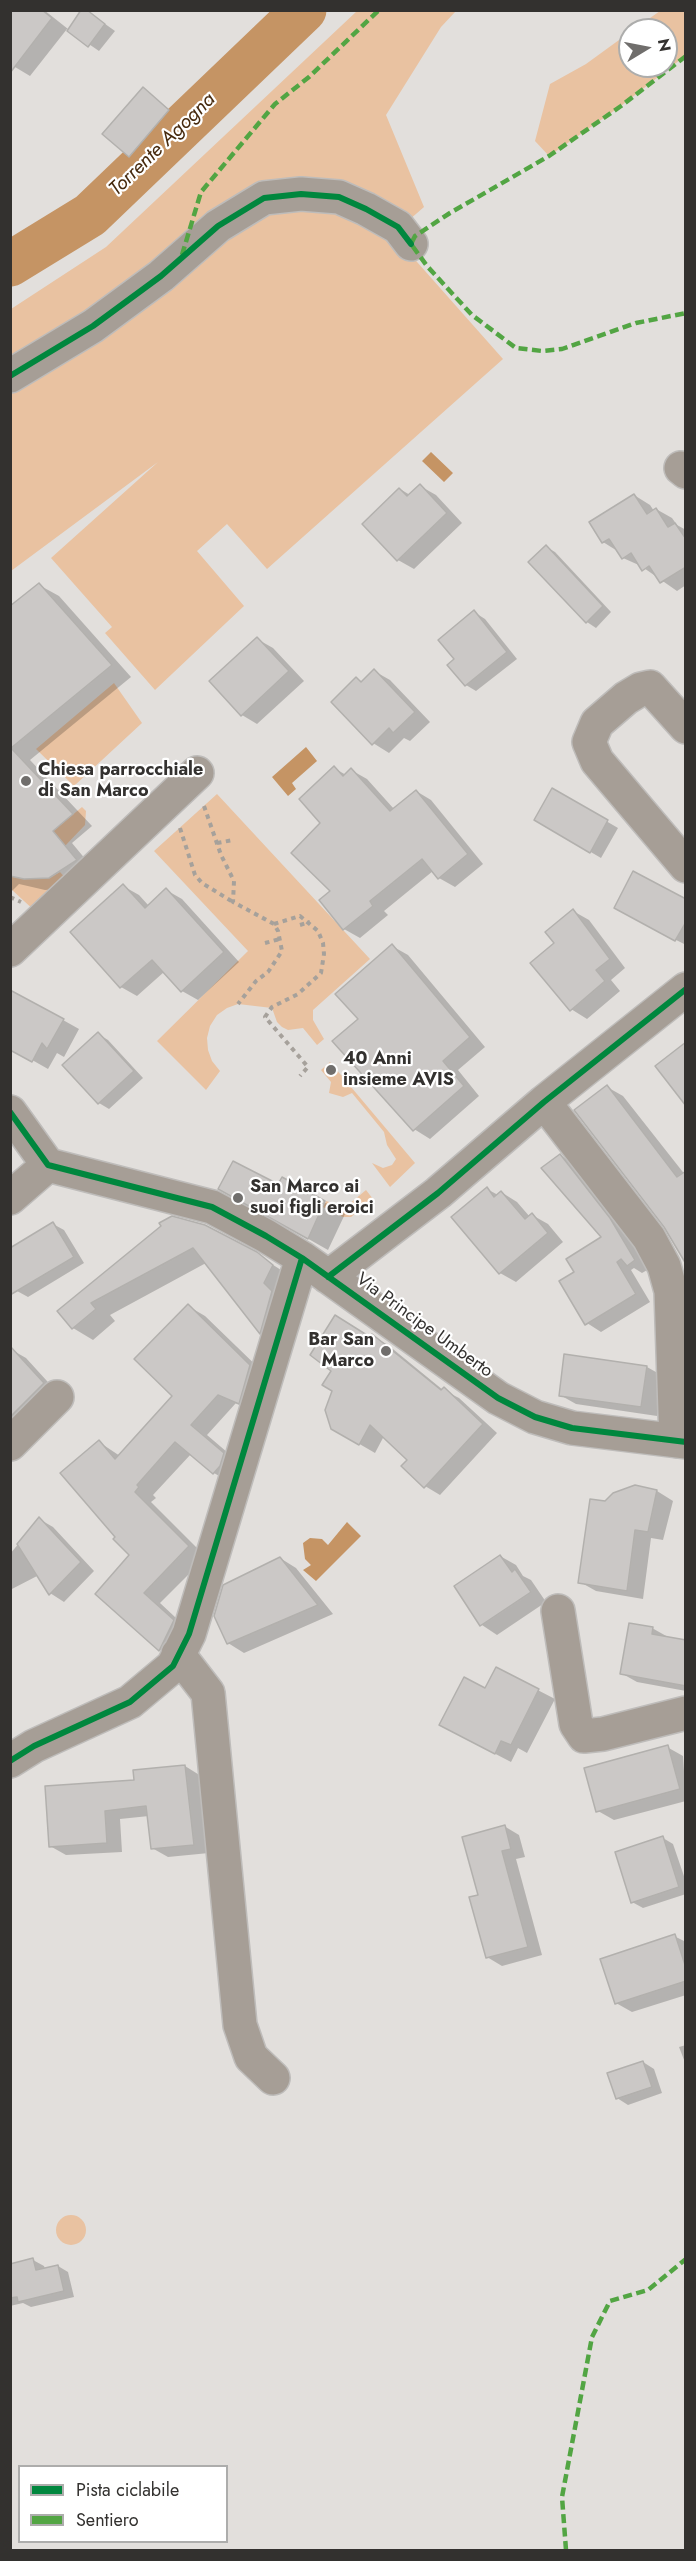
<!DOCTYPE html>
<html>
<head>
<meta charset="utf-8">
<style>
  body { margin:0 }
  #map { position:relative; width:696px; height:2561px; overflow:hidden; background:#e2dfdc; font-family:Jost,sans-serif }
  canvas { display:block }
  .frame { position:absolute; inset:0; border:12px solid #33312f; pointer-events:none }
  .legend { position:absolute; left:18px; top:2465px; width:210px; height:78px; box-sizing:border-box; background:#fff; border:2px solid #adadac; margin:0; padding:8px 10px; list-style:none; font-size:18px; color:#33312f }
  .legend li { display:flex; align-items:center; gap:12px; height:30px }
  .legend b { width:30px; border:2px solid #adadac }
  .north { position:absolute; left:618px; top:18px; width:60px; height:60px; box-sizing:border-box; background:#fff; border:2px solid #adadac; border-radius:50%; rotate:80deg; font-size:16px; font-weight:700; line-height:24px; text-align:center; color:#33312f }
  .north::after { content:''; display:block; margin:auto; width:21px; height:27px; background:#706e6c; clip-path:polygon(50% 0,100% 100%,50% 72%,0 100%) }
</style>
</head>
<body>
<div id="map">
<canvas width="696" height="2561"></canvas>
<div class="frame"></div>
<ul class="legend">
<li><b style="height:8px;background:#00873e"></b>Pista ciclabile</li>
<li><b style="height:8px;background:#52a543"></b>Sentiero</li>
</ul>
<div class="north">N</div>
</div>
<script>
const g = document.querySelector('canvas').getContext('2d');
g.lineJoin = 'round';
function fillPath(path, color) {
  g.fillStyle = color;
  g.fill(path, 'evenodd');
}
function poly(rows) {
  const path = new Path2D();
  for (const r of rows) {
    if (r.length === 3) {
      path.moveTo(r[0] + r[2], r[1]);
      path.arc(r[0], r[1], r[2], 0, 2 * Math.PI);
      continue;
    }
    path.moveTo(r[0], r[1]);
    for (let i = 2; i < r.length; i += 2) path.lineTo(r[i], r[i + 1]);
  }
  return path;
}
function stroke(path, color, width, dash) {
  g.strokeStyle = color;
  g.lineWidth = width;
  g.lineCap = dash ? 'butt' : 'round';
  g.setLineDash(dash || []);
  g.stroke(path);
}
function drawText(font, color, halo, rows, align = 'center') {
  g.font = font + ' Jost,sans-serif';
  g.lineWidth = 4.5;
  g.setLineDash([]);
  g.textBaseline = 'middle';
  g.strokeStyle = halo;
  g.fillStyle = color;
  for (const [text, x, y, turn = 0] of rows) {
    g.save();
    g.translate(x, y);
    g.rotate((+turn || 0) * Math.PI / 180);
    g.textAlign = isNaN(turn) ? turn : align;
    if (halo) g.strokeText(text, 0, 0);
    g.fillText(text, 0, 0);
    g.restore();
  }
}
const green = poly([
  [357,11,456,11,441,27,386,115,424,207,401,227,402,245,503,359,267,569,227,524,197,551,244,606,155,690,105,633,112,627,51,558,158,462,11,571,11,309,106,247],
  [660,11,685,11,685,56,621,106,549,156,535,141,550,84,586,64,630,32,630,66,666,66,666,30,633,30],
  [114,683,142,723,74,786,36,749],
  [217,794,370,959,313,1010,313,1020,324,1039,317,1045,303,1028,288,1030,282,1027,277,1022,272,1008,238,1004,227,1008,217,1015,210,1026,207,1038,208,1050,212,1061,220,1071,206,1090,157,1041,248,951,154,851],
  [82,807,86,811,85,825,65,846,53,831],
  [60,872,70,883,37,913,11,889,10,876,49,878],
  [330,1062,415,1163,390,1187,372,1163,383,1168,392,1165,396,1159,387,1145,384,1132,352,1093,343,1097,329,1093,331,1082,321,1070],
  [366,1190,373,1199,351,1217,343,1217,323,1207,326,1201,342,1206,348,1205],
  [71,2230,15]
]);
const water = poly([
  [431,452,453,473,444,482,422,461],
  [306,747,317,761,292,783,296,789,288,796,272,777],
  [347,1522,361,1536,316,1581,303,1570,311,1565,305,1559,303,1543,310,1538,322,1539,328,1545]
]);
const shadow = poly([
  [10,10,44,10,68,29,94,16,115,31,99,51,67,29,30,76,10,64],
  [143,89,179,117,141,162,130,156],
  [420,486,436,495,462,523,414,569,398,560,400,489,410,495],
  [634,495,650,505,654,511,656,509,672,518,677,525,686,530,686,585,677,591,641,566,623,558,619,552,603,542],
  [546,547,555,552,611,612,596,628,587,622],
  [39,585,59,596,131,677,30,760,92,826,72,843,96,872,70,888,45,890,19,884,11,892,10,608],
  [474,612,485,619,517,659,476,691,466,685,456,660],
  [257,639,273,648,304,681,257,724,242,715],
  [374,671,390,680,430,722,410,741,404,738,389,753,373,743,357,679,363,682],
  [334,768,346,775,351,770,367,779,394,809,416,791,431,800,483,864,455,887,439,878,433,871,384,911,388,915,360,938,344,929,321,900,332,891,323,823],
  [553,790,618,828,601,858,536,820],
  [123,886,139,895,149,906,166,890,182,899,239,962,198,1000,182,991,164,972,137,996,121,987,72,933],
  [686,901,686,945,631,917],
  [573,911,589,920,625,968,611,980,620,991,587,1019,571,1009,556,943],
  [392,946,408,955,485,1047,458,1070,479,1096,430,1139,414,1129,360,1020],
  [63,1020,79,1029,64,1057,57,1053,48,1069,11,1048],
  [98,1034,108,1040,143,1078,109,1109,99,1103],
  [607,1087,623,1096,686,1176,665,1226],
  [561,1156,575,1164,624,1228,649,1269,642,1273,634,1268,631,1270,650,1302,601,1332,587,1323,576,1273,604,1238],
  [283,1179,345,1214,328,1250,220,1189,279,1186],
  [487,1189,498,1195,501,1192,517,1202,530,1217,532,1215,548,1224,563,1242,516,1282,500,1273],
  [53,1224,64,1230,84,1263,28,1297,17,1291],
  [163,1226,256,1254,292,1277,280,1344,261,1333,206,1263,110,1315,115,1321,93,1340,73,1328,59,1311],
  [188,1306,205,1316,267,1376,256,1412,236,1403,207,1435,241,1464,231,1483,214,1473,191,1454,153,1495,156,1498,151,1502,206,1557,160,1603,190,1631,177,1660,160,1650,97,1594,131,1555,117,1537,99,1442,120,1456,174,1396],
  [373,1336,388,1345,443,1390,459,1398,497,1433,440,1495,425,1486,409,1460,384,1436,375,1453,332,1428],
  [12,1350,26,1358,57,1392,10,1436,10,1351],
  [566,1356,647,1367,663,1376,657,1416,576,1404,560,1395],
  [657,1491,673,1501,663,1540,651,1538,643,1599,596,1591,580,1582,605,1502],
  [39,1519,53,1527,94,1571,64,1602,50,1593,39,1575,10,1590,10,1554],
  [500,1556,516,1565,523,1576,531,1580,546,1602,497,1635,482,1625,456,1587],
  [280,1558,296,1568,333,1614,244,1653,228,1643,216,1616],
  [652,1628,668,1637,686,1642,686,1691,637,1682,621,1673],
  [497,1669,555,1699,527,1753,518,1748,511,1762,457,1734,486,1690],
  [667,1747,683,1756,686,1801,614,1820,598,1811],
  [185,1766,201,1776,209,1853,168,1857,152,1848,149,1816,120,1819,122,1852,66,1855,50,1846,135,1782],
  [504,1826,519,1835,525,1857,516,1859,542,1955,502,1966,487,1957,480,1896],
  [663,1838,673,1844,686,1882,686,1894,643,1908,632,1902],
  [674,1936,686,1942,686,1995,632,2012,616,2003],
  [686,2045,686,2065,679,2047],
  [643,2062,654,2069,662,2093,628,2105,617,2098],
  [33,2260,44,2266,45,2269,58,2266,68,2272,74,2297,31,2307,23,2303,10,2306,10,2266]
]);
const river = poly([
  [10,264,90,215,304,10]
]);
const building = poly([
  [10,10,42,10,52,18,10,73,10,10],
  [81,10,87,10,105,24,88,47,67,31,81,10],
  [143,87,169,110,129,157,102,134,143,87],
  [420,484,447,513,397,561,362,524,399,488,407,496,420,484],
  [634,494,647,514,656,508,668,527,675,523,686,539,686,567,660,583,649,566,642,571,631,553,622,559,609,539,602,543,589,522,634,494],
  [546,545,603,606,586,623,528,562,546,545],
  [39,583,112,665,11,748,73,814,53,831,77,860,49,878,24,879,10,876,10,606,39,583],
  [474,610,507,652,465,686,447,665,454,659,438,640,474,610],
  [257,637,289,671,241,716,209,681,257,637],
  [374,669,415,712,393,733,389,728,372,745,331,702,356,677,361,682,374,669],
  [334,766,343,776,351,768,390,811,416,790,468,854,438,879,422,859,370,901,373,906,343,930,319,900,330,891,291,853,320,823,299,799,334,766],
  [552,788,608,820,590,853,534,820,552,788],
  [633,871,686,899,686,922,675,941,614,908,633,871],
  [123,884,145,908,166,888,224,952,181,992,152,960,120,988,70,932,123,884],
  [573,909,610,959,596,970,605,981,570,1011,530,963,554,943,545,932,573,909],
  [392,944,470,1037,443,1061,464,1086,413,1131,332,1041,358,1019,335,994,392,944],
  [10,990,64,1019,47,1049,42,1043,32,1062,10,1050,10,990],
  [98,1032,134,1071,98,1104,62,1065,98,1032],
  [686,1042,686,1106,655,1066,686,1042],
  [607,1085,677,1177,686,1171,686,1264,664,1227,574,1110,607,1085],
  [560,1154,610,1218,635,1260,627,1266,621,1259,617,1262,636,1294,585,1325,559,1281,574,1272,566,1259,601,1237,541,1168,560,1154],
  [233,1161,278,1184,282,1177,325,1201,308,1239,218,1189,233,1161],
  [487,1187,494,1197,501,1191,525,1219,532,1213,548,1233,499,1274,451,1217,487,1187],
  [172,1216,205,1225,257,1252,273,1265,264,1283,272,1291,260,1334,193,1248,91,1303,96,1309,72,1329,57,1311,161,1226,159,1223,172,1216],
  [53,1222,74,1257,10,1295,10,1248,53,1222],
  [188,1304,250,1365,239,1404,218,1395,191,1425,224,1453,220,1466,213,1474,175,1442,137,1485,139,1487,135,1492,189,1546,144,1593,174,1620,159,1651,95,1594,129,1555,113,1539,115,1537,60,1473,99,1440,115,1459,172,1396,134,1359,188,1304],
  [335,1315,370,1337,372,1334,441,1390,444,1387,483,1424,424,1488,401,1466,407,1460,370,1425,359,1445,331,1429,325,1410,332,1391,322,1385,331,1371,310,1355,335,1315],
  [10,1346,44,1383,10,1417,10,1346],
  [564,1354,647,1366,641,1407,559,1396,564,1354],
  [635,1485,657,1490,648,1532,635,1530,627,1591,578,1583,590,1499,605,1501,613,1493,635,1485],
  [39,1517,81,1562,49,1595,17,1544,39,1517],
  [500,1555,512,1572,515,1569,531,1592,480,1626,454,1586,500,1555],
  [280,1557,318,1605,227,1644,214,1616,223,1585,280,1557],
  [629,1623,653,1627,652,1634,686,1640,686,1686,620,1674,629,1623],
  [496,1667,539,1689,511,1745,501,1741,495,1754,439,1725,464,1677,485,1688,496,1667],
  [668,1745,680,1789,596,1812,584,1768,668,1745],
  [185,1765,194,1845,151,1849,146,1806,105,1811,107,1843,49,1847,45,1786,134,1780,133,1770,185,1765],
  [505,1825,511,1849,502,1851,528,1947,486,1958,469,1897,478,1895,462,1837,505,1825],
  [663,1836,679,1887,631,1903,615,1852,663,1836],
  [675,1934,686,1968,686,1981,615,2004,600,1959,675,1934],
  [643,2061,652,2087,616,2099,607,2073,643,2061],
  [33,2258,36,2270,58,2265,64,2291,18,2302,17,2297,10,2298,10,2264,33,2258]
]);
const path = poly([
  [204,806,221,855,234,881,233,902,274,924,278,931,282,951,268,972,256,981,238,1004],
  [180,828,195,875,202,883,233,902],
  [217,843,233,840],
  [10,897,21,902],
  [274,924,300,916,318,931,323,943,324,954,321,973,298,994,272,1007,265,1017,308,1067,300,1076],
  [300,925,310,922],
  [265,943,280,939]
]);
const minor = poly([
  [10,376,93,326,161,276,218,226,264,198,301,194,339,197,366,209,398,227,411,244],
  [681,468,686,472],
  [686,727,650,687,641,689,626,698,597,723,589,742,597,761,686,866],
  [10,950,197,773],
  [544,1102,649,1238,664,1266,671,1291,676,1441],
  [10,1112,48,1165,212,1207,266,1236,302,1258,498,1398,535,1417,572,1428,686,1442],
  [10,1198,48,1165],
  [328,1277,438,1193,544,1102,686,989],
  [10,1444,57,1397],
  [558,1611,576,1724,584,1736,603,1734,686,1713],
  [178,1654,208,1693,240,2025,251,2057,273,2078],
  [10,1761,34,1746,130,1702,173,1666,189,1634,302,1258]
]);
const quiet = poly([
  [686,56,621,106,549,156,450,213,415,236,411,244,427,266,472,315,516,348,542,351,562,349,636,323,686,313],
  [182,255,201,192,275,104,309,77,379,10],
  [566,2550,562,2497,592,2337,610,2301,648,2290,686,2259]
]);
const cycleway = poly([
  [10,376,93,326,161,276,218,226,264,198,301,194,339,197,366,209,398,227,411,244],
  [10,1112,48,1165,212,1207,266,1236,302,1258,498,1398,535,1417,572,1428,686,1442],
  [328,1277,438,1193,544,1102,686,989],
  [10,1761,34,1746,130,1702,173,1666,189,1634,302,1258]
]);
const markers = [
  [26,781,6,"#706e6c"],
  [331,1070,6,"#706e6c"],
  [238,1198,6,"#706e6c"],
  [386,1351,6,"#706e6c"]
];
const poiNames = [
  ["Chiesa parrocchiale",38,771],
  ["di San Marco",38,792],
  ["40 Anni",343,1060],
  ["insieme AVIS",343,1081],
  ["San Marco ai",250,1188],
  ["suoi figli eroici",250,1209],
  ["Bar San",374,1341,"right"],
  ["Marco",374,1362,"right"]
];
const streetNames = [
  ["Via Principe Umberto",424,1326,36]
];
const waterNames = [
  ["Torrente Agogna",163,145,-44]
];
fillPath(green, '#e9c2a1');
fillPath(water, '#c59464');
fillPath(shadow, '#0003');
stroke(river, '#c59464', 45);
fillPath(building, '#cbc8c6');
stroke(building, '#b2b0ad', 1.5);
stroke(minor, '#bebcba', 36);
stroke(path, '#a6a19b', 4, [4.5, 4.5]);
stroke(minor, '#a69e96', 33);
stroke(quiet, '#52a543', 4.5, [9, 4.5]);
stroke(cycleway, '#00873e', 6);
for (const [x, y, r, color] of markers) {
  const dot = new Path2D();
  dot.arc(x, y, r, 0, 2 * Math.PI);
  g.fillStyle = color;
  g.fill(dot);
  stroke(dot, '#fff', 2);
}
drawText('bold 18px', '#33312f', '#fff', poiNames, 'left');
drawText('18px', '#33312f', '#fff', streetNames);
drawText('italic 20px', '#472a0e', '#fff', waterNames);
</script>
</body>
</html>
